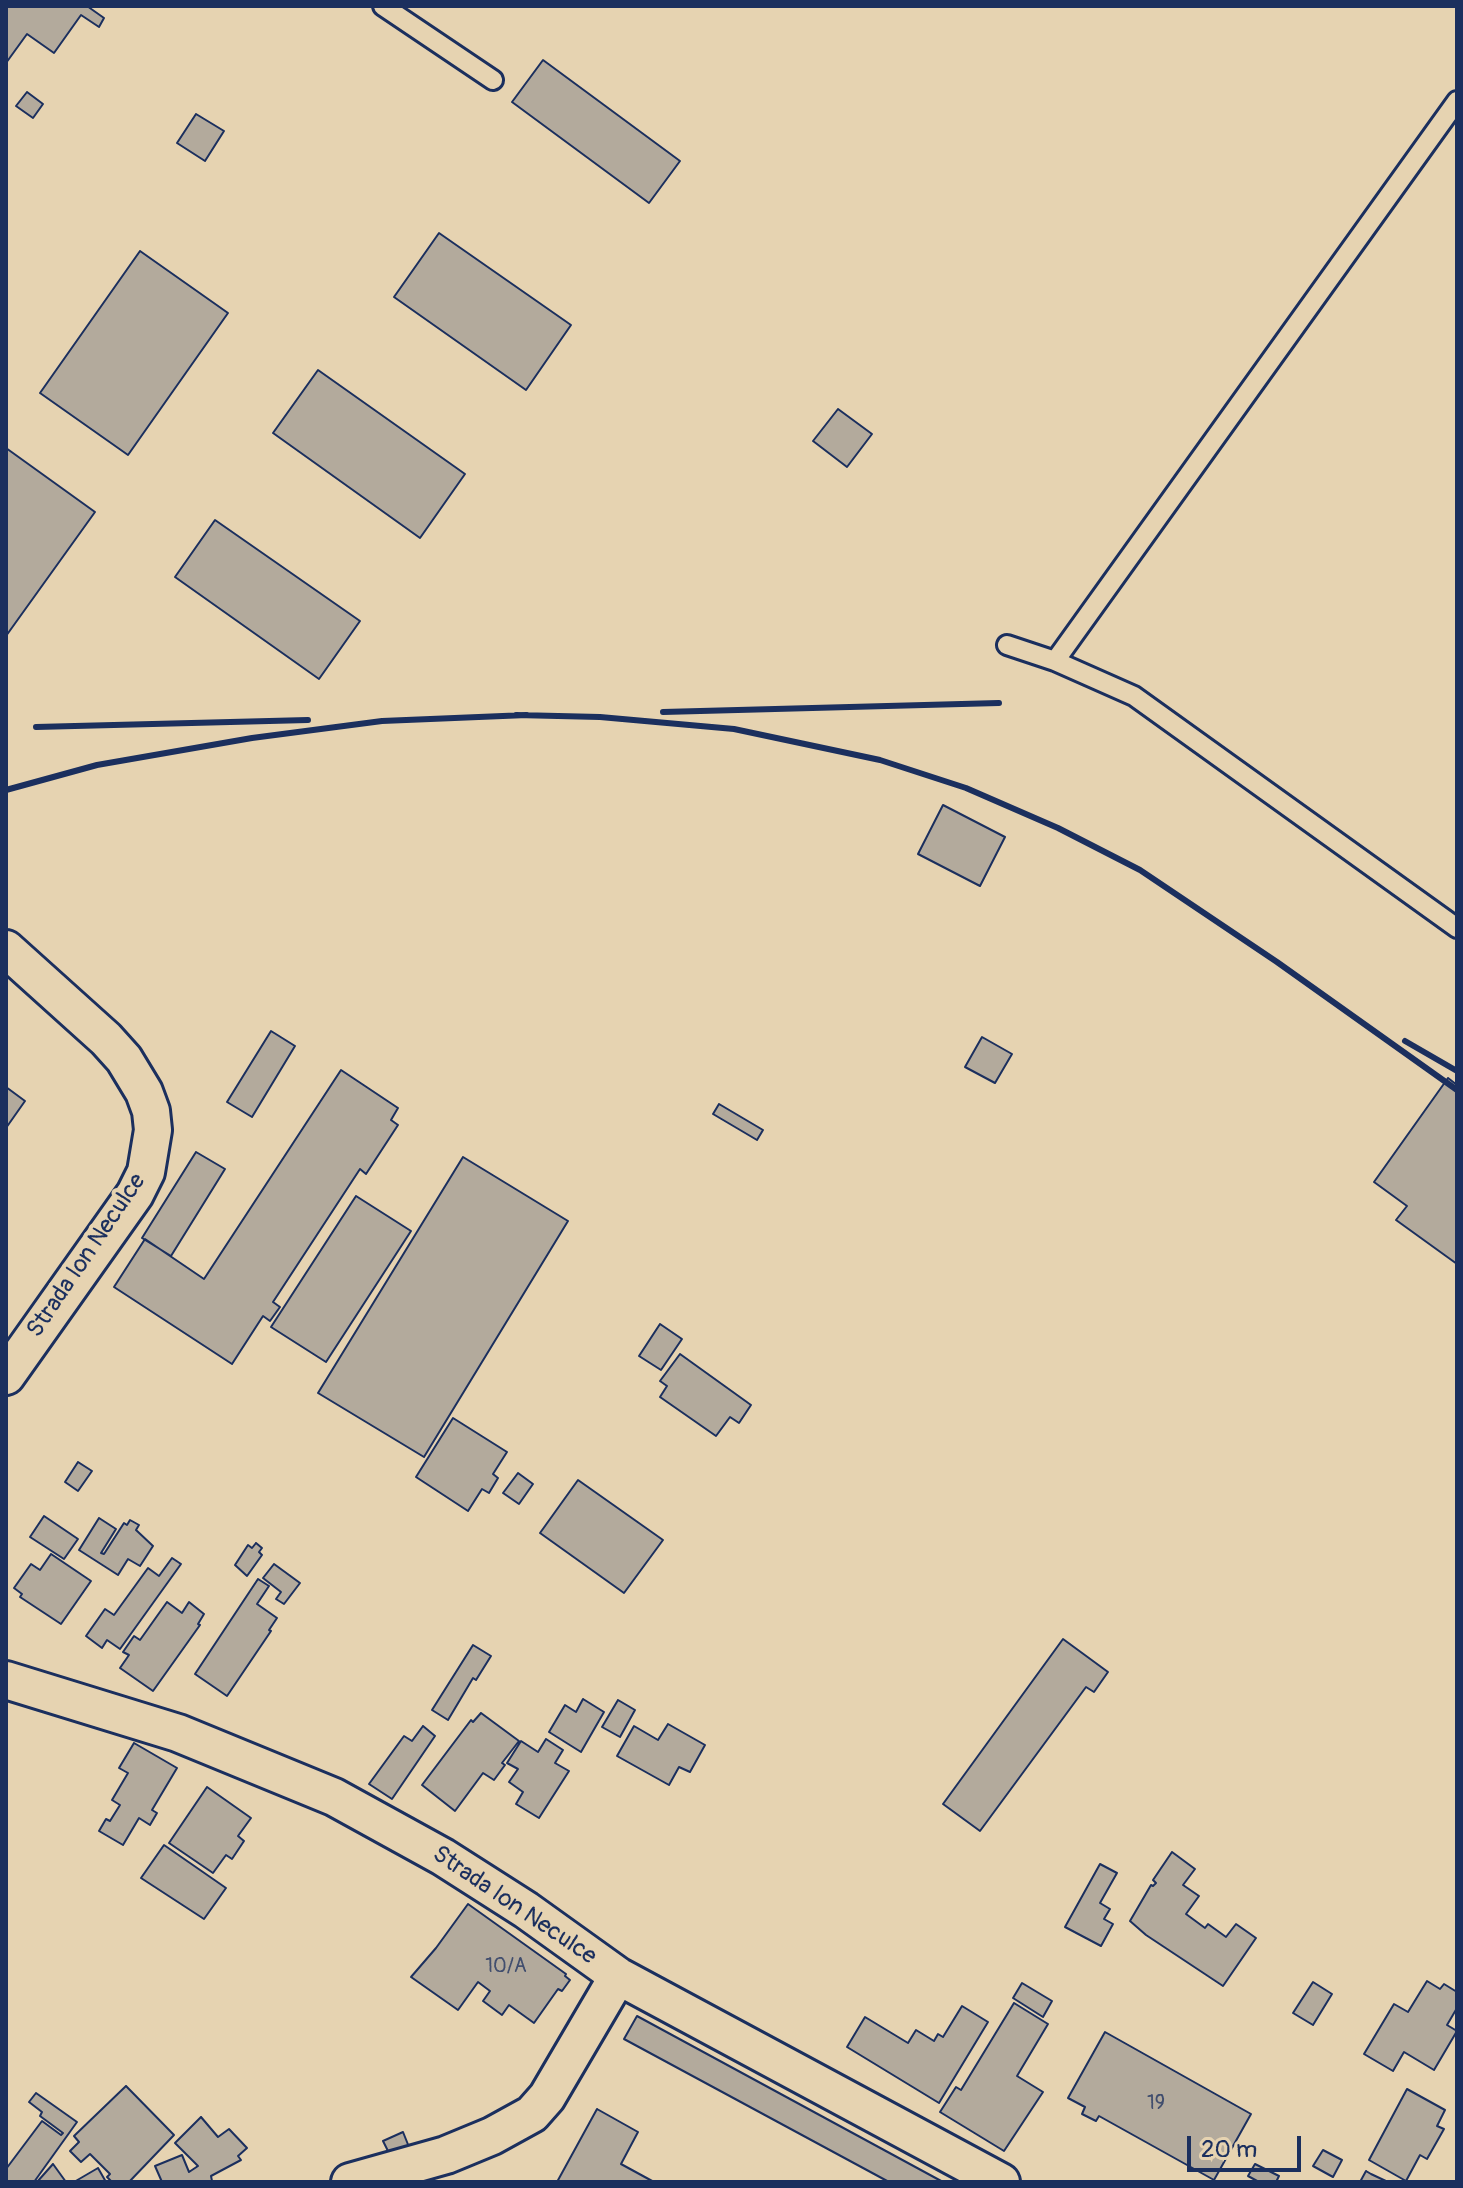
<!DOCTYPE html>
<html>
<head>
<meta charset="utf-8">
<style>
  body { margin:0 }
  #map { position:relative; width:1463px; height:2188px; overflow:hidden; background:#e6d3b1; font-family:Pangolin,sans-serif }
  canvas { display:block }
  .frame { position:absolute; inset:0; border:8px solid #1b2f5e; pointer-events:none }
  .scale { position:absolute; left:1187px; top:2136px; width:114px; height:36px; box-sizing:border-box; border:4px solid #1b2f5e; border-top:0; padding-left:10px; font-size:24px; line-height:28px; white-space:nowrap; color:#1b2f5e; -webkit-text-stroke:6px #e6d3b1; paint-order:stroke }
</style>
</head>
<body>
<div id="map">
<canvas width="1463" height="2188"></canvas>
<div class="frame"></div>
<div class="scale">20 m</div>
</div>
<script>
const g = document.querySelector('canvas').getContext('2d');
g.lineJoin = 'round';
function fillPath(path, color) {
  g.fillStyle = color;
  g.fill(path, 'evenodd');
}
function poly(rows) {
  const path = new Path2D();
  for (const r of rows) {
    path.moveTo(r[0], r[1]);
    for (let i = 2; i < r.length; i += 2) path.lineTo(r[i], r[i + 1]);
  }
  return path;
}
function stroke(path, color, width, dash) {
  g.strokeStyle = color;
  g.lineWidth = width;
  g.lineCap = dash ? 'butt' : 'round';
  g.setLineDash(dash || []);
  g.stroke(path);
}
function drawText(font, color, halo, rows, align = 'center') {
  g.font = font + ' Pangolin,sans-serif';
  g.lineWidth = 8;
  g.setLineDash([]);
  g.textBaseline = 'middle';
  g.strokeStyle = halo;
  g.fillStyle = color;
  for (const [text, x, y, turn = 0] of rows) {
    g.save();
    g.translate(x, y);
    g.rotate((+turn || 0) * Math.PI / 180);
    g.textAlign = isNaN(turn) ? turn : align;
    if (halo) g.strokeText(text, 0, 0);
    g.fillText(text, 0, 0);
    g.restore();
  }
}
const building = poly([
  [6,6,87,6,104,18,99,27,81,15,54,53,27,34,6,63,6,6],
  [543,60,680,161,649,203,512,102,543,60],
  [27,92,43,104,33,118,16,106,27,92],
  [196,114,224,131,205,161,177,143,196,114],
  [439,233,571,325,526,390,394,297,439,233],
  [140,251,228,313,128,455,40,393,140,251],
  [318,370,465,474,420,538,273,433,318,370],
  [838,409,872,434,847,467,813,441,838,409],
  [6,448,95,512,6,636,6,448],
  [215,520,360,621,319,679,175,577,215,520],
  [943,805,1005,837,980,886,918,854,943,805],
  [271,1031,295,1046,252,1117,227,1102,271,1031],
  [982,1037,1012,1054,995,1083,965,1067,982,1037],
  [341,1070,398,1108,391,1120,398,1125,366,1174,360,1169,273,1302,280,1307,270,1321,263,1316,232,1364,114,1287,145,1239,204,1279,341,1070],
  [1448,1078,1457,1085,1457,1264,1396,1220,1407,1206,1374,1182,1448,1078],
  [6,1087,25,1101,6,1128,6,1087],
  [719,1104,763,1130,757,1140,713,1114,719,1104],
  [196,1152,225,1169,171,1256,142,1238,196,1152],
  [463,1157,568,1221,424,1457,318,1393,463,1157],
  [356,1196,411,1231,326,1362,271,1327,356,1196],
  [660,1324,682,1339,661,1370,639,1356,660,1324],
  [680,1354,751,1405,739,1423,730,1417,716,1436,660,1397,667,1386,660,1381,680,1354],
  [453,1418,507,1452,493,1474,498,1478,489,1493,482,1489,468,1511,416,1477,453,1418],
  [78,1462,92,1471,78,1491,65,1482,78,1462],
  [518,1473,533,1484,519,1504,503,1493,518,1473],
  [578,1480,663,1540,624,1593,540,1533,578,1480],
  [44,1516,78,1539,64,1559,30,1537,44,1516],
  [99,1518,116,1529,101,1553,104,1554,124,1523,127,1525,130,1520,139,1525,136,1530,153,1546,140,1566,128,1559,118,1575,79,1550,99,1518],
  [256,1543,262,1548,259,1552,262,1555,247,1576,235,1565,248,1545,252,1548,256,1543],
  [51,1554,91,1581,61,1624,20,1597,22,1594,14,1588,31,1564,40,1570,51,1554],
  [172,1558,181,1564,120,1649,107,1640,102,1648,86,1636,105,1609,114,1615,148,1568,159,1576,172,1558],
  [274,1564,300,1583,284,1604,276,1599,281,1592,263,1578,274,1564],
  [258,1579,269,1586,257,1604,277,1618,269,1630,271,1631,227,1696,195,1674,258,1579],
  [167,1602,182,1613,189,1602,204,1614,198,1624,200,1625,153,1691,120,1668,129,1655,123,1652,134,1636,140,1640,167,1602],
  [1063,1639,1108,1672,1094,1692,1086,1687,980,1831,943,1804,1063,1639],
  [473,1645,491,1656,476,1680,473,1678,448,1720,432,1710,473,1645],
  [583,1699,604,1712,581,1752,549,1732,565,1705,576,1712,583,1699],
  [618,1700,635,1710,620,1737,602,1727,618,1700],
  [481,1713,519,1741,502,1763,505,1765,494,1780,483,1773,455,1811,422,1785,471,1720,473,1722,481,1713],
  [668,1724,705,1745,690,1772,679,1767,669,1785,617,1756,634,1726,658,1740,668,1724],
  [423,1726,435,1736,392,1799,369,1784,404,1736,412,1741,423,1726],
  [546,1739,563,1750,555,1763,569,1771,539,1818,516,1804,523,1792,509,1782,518,1769,507,1763,521,1741,538,1752,546,1739],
  [134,1743,177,1768,152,1810,157,1813,150,1825,139,1818,123,1845,99,1831,106,1819,110,1821,120,1805,112,1800,128,1773,119,1768,134,1743],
  [207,1787,251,1818,238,1836,244,1841,232,1859,226,1855,213,1873,169,1843,207,1787],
  [164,1845,226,1888,204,1919,141,1878,164,1845],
  [1172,1852,1195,1869,1183,1885,1199,1896,1186,1914,1205,1928,1208,1924,1226,1937,1236,1924,1256,1938,1223,1986,1146,1935,1130,1921,1151,1885,1153,1886,1156,1883,1153,1880,1172,1852],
  [1100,1864,1117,1873,1100,1903,1110,1909,1104,1919,1113,1924,1101,1946,1065,1927,1100,1864],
  [468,1904,566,1974,565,1976,570,1980,562,1991,558,1989,534,2023,509,2005,502,2015,483,2001,490,1991,478,1982,458,2010,411,1977,436,1948,468,1904],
  [1427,1981,1440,1989,1444,1984,1457,1992,1457,2008,1447,2025,1457,2031,1434,2070,1404,2052,1393,2071,1364,2054,1394,2004,1408,2012,1427,1981],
  [1313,1982,1332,1994,1313,2025,1293,2013,1313,1982],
  [1022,1983,1052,2001,1043,2017,1013,1998,1022,1983],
  [1014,2003,1048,2024,1017,2076,1043,2092,1004,2151,940,2112,956,2087,961,2090,1014,2003],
  [962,2006,988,2022,939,2103,847,2047,865,2017,908,2043,916,2030,934,2041,938,2034,943,2037,962,2006],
  [637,2016,943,2182,889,2182,624,2039,637,2016],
  [1105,2032,1251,2114,1214,2180,1099,2116,1096,2121,1082,2114,1085,2107,1068,2098,1105,2032],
  [126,2086,174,2135,129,2182,112,2182,107,2177,110,2174,90,2154,81,2162,70,2151,79,2142,74,2136,126,2086],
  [1407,2089,1445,2110,1437,2126,1444,2129,1427,2159,1420,2155,1406,2181,1369,2160,1407,2089],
  [36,2093,77,2122,34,2182,6,2182,6,2169,42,2121,61,2135,63,2133,40,2116,42,2112,29,2102,36,2093],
  [597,2109,638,2132,621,2164,654,2182,557,2182,597,2109],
  [201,2117,218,2137,229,2129,247,2148,238,2156,241,2160,211,2176,212,2181,209,2182,162,2182,155,2166,182,2155,189,2172,198,2166,175,2143,201,2117],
  [403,2132,409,2147,390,2155,383,2141,403,2132],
  [1323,2150,1342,2160,1333,2177,1313,2166,1323,2150],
  [53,2164,66,2182,37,2182,53,2164],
  [1255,2164,1279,2176,1276,2182,1259,2182,1248,2176,1255,2164],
  [98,2168,106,2182,74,2182,98,2168],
  [1366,2171,1371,2174,1388,2182,1360,2182,1366,2171]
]);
const service = poly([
  [383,6,493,80],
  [1007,645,1055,661,1457,101],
  [1055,661,1134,696,1457,928]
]);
const minor = poly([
  [6,949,106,1039,124,1059,144,1092,151,1111,153,1130,146,1172,135,1194,6,1376],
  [6,1680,178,1733,334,1797,443,1857,526,1910,618,1976,1001,2182],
  [350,2182,446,2155,492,2136,532,2114,547,2097,618,1976]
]);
const rail = poly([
  [663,712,999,703],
  [516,715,600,717,734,729,880,760,966,788,1058,828,1140,870,1277,962,1457,1090],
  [36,727,308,720],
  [6,790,97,765,252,738,382,721,527,715],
  [1405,1041,1457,1071]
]);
const numberNames = [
  ["10/A",506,1967],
  ["19",1156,2104]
];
const streetNames = [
  ["Strada Ion Neculce",87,1256,-56],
  ["Strada Ion Neculce",514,1906,34]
];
fillPath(building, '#b3aa9c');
stroke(building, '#1b2f5e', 2);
stroke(service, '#1b2f5e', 24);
stroke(minor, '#1b2f5e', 42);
stroke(service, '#e6d3b1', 18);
stroke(minor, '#e6d3b1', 36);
stroke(rail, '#1b2f5e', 6);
drawText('20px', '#414e6e', null, numberNames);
drawText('24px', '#1b2f5e', '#e6d3b1', streetNames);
</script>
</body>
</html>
